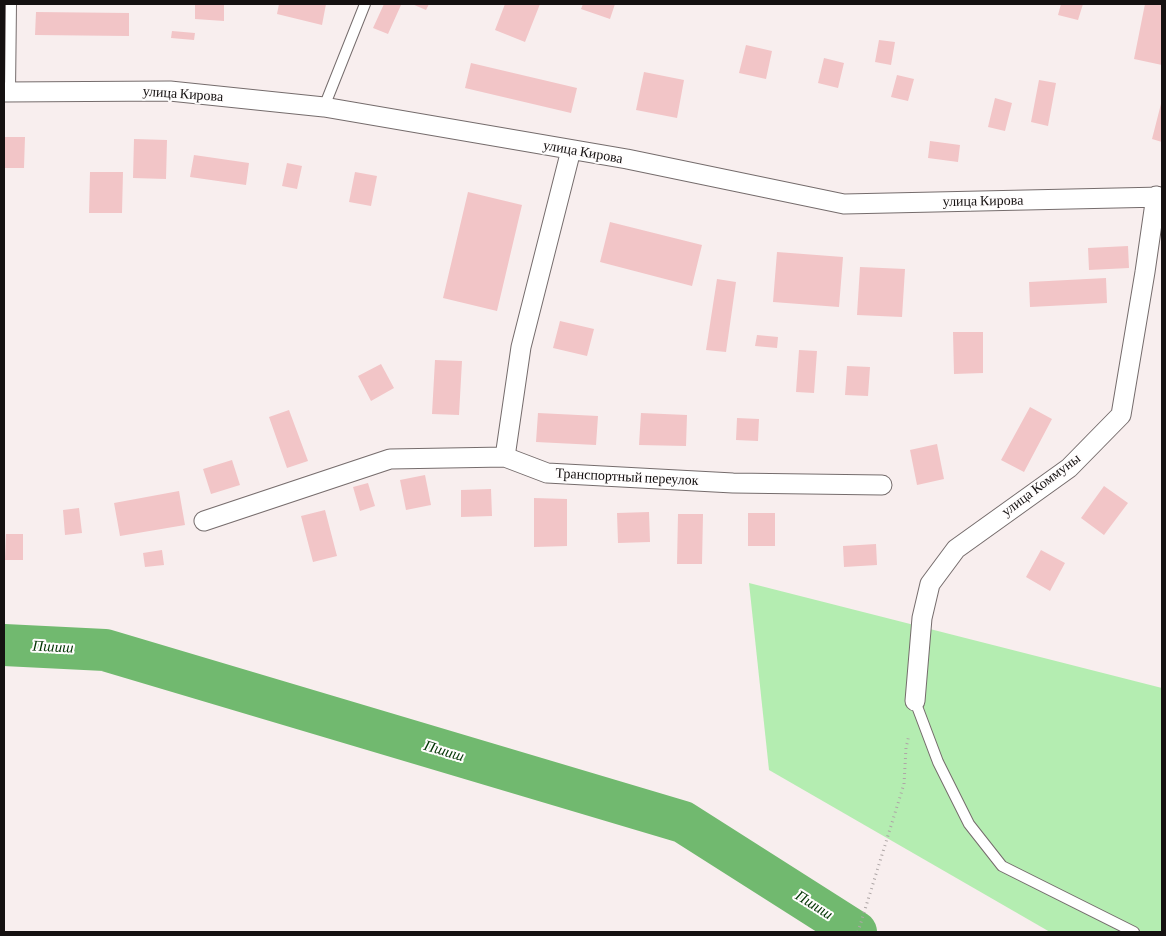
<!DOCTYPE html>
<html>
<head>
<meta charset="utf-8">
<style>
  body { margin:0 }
  #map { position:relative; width:1166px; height:936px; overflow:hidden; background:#f8eeee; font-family:"Crimson Pro",serif }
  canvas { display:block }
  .frame { position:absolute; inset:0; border:5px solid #151111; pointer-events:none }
</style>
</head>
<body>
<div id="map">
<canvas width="1166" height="936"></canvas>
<div class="frame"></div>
</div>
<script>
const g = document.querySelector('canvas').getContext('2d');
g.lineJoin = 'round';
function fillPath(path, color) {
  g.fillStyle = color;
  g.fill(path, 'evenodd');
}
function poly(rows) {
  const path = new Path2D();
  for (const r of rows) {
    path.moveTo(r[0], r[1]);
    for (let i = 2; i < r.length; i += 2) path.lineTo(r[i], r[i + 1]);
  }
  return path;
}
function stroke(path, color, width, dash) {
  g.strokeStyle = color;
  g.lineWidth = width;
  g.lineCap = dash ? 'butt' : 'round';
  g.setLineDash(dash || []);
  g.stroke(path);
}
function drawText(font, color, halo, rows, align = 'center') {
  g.font = font + ' "Crimson Pro",serif';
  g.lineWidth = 4;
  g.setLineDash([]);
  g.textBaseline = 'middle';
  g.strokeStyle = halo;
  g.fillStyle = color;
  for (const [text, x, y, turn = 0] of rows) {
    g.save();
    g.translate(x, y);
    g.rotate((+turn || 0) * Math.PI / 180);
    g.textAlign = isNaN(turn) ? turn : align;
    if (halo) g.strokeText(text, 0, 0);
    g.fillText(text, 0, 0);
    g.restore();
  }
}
const green = poly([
  [749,583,1162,688,1162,932,1050,932,769,770]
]);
const river = poly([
  [4,645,105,650,683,822,856,932]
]);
const building = poly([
  [195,4,224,4,224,21,195,19],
  [279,4,326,4,322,25,277,14],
  [384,4,398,4,401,5,388,34,373,28],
  [412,4,429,4,426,10],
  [505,4,540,4,525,42,495,30],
  [583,4,615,4,610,19,581,9],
  [1061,4,1083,4,1078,20,1058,15],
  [1145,4,1162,4,1162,65,1134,59],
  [36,12,129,13,129,36,35,35],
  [172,31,195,33,194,40,171,38],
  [879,40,895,42,891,65,875,62],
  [746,45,772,51,766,79,739,73],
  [824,58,844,63,838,88,818,83],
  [471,63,577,88,571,113,465,88],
  [644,72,684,80,677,118,636,110],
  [897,75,914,79,908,101,891,97],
  [1039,80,1056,83,1048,126,1031,122],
  [995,98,1012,103,1005,131,988,127],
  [1162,100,1162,142,1152,139],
  [4,137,25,137,24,168,4,168],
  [134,139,167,140,166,179,133,178],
  [930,141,960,145,958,162,928,158],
  [194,155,249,163,246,185,190,177],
  [287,163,302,166,297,189,282,186],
  [90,172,123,172,122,213,89,213],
  [355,172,377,176,371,206,349,202],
  [468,192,522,205,497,311,443,298],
  [610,222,702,245,692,286,600,262],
  [1128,246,1129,268,1089,270,1088,248],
  [777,252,843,257,839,307,773,302],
  [860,267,905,269,902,317,857,315],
  [1106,278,1107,303,1030,307,1029,282],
  [717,279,736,282,726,352,706,350],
  [560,321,594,329,587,356,553,348],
  [953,332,983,332,983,373,954,374],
  [757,335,778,337,777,348,755,346],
  [799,350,817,351,814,393,796,392],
  [435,360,462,361,459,415,432,414],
  [381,364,394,388,371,401,358,376],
  [847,366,870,367,868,396,845,395],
  [1030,407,1052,419,1024,472,1001,460],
  [289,410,308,461,287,468,269,417],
  [538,413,598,416,596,445,536,442],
  [641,413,687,415,686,446,639,445],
  [737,418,759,419,758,441,736,440],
  [937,444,944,479,917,485,910,450],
  [232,460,240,485,211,494,203,469],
  [425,475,431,505,406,510,400,480],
  [368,483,375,506,360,511,353,487],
  [1104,486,1128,503,1104,535,1081,518],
  [491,489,492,516,461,517,461,490],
  [179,491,185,525,120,536,114,503],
  [534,498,567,499,567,546,534,547],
  [79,508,82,533,65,535,63,510],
  [325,510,337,556,313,562,301,516],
  [649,512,650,542,618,543,617,513],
  [748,513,775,513,775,546,748,546],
  [678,514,703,514,702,564,677,564],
  [6,534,23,534,23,560,5,560],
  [876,544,877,565,844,567,843,546],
  [162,550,164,565,145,567,143,553],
  [1041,550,1065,563,1050,591,1026,577]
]);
const path = poly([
  [858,932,904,784,906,748,909,735]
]);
const service = poly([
  [10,91,11,4],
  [324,107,365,4],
  [915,701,938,762,969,824,1002,866,1134,932]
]);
const minor = poly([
  [4,92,170,91,324,107,627,159,844,204,1162,197],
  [505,457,521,347,571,150],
  [204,521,390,459,505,457,547,473,733,483,882,485],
  [915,701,922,618,930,584,956,549,1069,468,1121,415,1145,272,1156,196]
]);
const streetNames = [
  ["улица Кирова",183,94,4],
  ["улица Кирова",583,152,10],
  ["улица Кирова",983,201,-1],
  ["Транспортный переулок",627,477,3],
  ["улица Коммуны",1041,485,-37]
];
const waterNames = [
  ["Пшиш",53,647,3],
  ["Пшиш",444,751,17],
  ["Пшиш",814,905,32]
];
fillPath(green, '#b4edb1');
stroke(river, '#71b96f', 42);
fillPath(building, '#f2c5c7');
stroke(service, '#756c6c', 12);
stroke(minor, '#756c6c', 21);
stroke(path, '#aea6a6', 3, [1, 4]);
stroke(service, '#fff', 10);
stroke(minor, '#fff', 19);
drawText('14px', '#151111', '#fffdfd', streetNames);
drawText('italic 15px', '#003402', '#fffdfd', waterNames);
</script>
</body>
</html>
